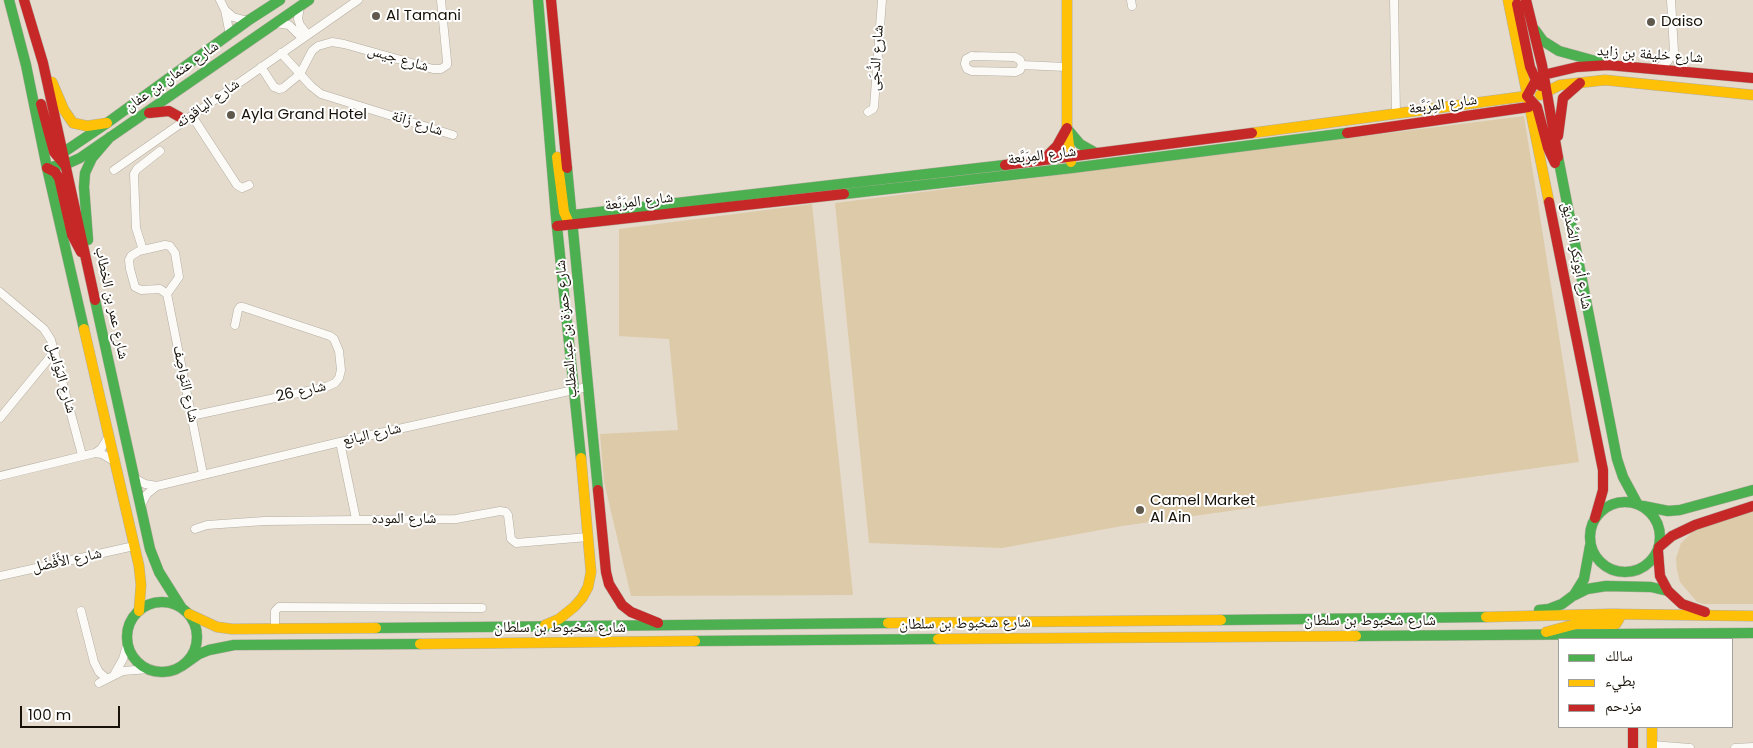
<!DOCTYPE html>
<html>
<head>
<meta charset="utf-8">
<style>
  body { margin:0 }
  #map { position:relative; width:1753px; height:748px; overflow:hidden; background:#e4dbcc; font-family:Poppins,"Noto Naskh Arabic",sans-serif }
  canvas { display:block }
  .legend { position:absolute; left:1558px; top:638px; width:175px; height:90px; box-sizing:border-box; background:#fff; border:1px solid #a2a09c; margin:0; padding:6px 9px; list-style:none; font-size:15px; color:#171107 }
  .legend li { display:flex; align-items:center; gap:10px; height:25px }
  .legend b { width:25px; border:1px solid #a2a09c }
  .scale { position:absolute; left:20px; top:706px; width:100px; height:22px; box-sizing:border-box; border:2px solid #171107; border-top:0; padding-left:6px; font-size:15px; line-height:18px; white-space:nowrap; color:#171107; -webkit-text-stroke:4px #fff; paint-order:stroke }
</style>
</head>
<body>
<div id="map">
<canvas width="1753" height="748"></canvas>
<ul class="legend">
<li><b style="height:6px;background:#4caf50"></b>سالك</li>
<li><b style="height:6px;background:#ffc107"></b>بطيء</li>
<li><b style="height:6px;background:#c62828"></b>مزدحم</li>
</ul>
<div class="scale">100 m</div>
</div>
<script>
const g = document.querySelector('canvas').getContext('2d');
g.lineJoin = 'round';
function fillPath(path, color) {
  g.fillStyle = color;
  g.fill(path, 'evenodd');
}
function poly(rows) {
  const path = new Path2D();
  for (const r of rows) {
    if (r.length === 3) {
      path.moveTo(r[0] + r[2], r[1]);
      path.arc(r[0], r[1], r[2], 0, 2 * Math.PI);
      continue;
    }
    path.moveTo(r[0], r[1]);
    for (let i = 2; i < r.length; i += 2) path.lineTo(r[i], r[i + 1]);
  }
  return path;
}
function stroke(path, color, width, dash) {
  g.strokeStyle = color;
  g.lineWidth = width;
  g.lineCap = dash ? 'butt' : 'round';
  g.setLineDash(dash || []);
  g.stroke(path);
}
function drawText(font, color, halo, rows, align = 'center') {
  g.font = font + ' Poppins,"Noto Naskh Arabic",sans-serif';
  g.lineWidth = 4;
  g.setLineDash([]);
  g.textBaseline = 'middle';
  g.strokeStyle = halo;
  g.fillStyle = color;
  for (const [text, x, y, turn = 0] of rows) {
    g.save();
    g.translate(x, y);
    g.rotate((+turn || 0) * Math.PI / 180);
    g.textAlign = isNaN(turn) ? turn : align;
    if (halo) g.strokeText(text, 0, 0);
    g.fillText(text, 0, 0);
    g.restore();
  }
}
const green = poly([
  [1524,116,1579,462,1122,526,1002,548,869,543,835,203],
  [812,204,853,595,631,596,604,482,600,434,678,430,669,339,619,336,619,229],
  [1753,511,1753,604,1704,604,1697,602,1680,582,1677,570,1676,558,1681,543,1695,529,1703,525]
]);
const street = poly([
  [220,0,225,10,230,35],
  [1131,0,1132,6],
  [1394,0,1396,114],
  [1671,0,1674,51,1678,62,1686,71],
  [300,6,298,19,300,25,307,34],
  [225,10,233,17,244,20,249,20],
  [276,23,289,25,302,38],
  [281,53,311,86,321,94,453,135],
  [972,56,1015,57,1020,60,1022,65,1020,70,1016,72,972,71,967,69,965,64,966,59,972,56],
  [1022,65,1066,67],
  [261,67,274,87,279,89,283,88,300,74,312,51,318,46,332,42,344,44,433,69,441,69,447,65,447,61,441,0],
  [1657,69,1668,61,1674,51],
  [868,112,873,109,874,107,882,0],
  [192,116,237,185,242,188,249,185],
  [114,170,358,0],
  [143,250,136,228,134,174,137,169,160,151],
  [0,292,44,329,51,340,82,455],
  [167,294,160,289,141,290,135,287,130,269,129,260,131,256,139,251,165,245,170,246,175,253,179,277,167,294,203,474],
  [191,416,326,387,335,383,339,378,341,370,339,351,334,339,330,336,243,307,240,307,238,310,235,325],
  [0,418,55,351],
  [340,442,356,519],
  [95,453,102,454,114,461],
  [0,476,95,453,101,449,109,436],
  [134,478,145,484,157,486,340,442,587,387],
  [141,505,147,494,157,486],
  [195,529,207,525,264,521,456,519,500,511,506,512,508,515,511,539,516,543,588,537],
  [0,576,134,546],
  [81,611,94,662,99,672,106,678],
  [275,628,275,611,279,607,482,608],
  [115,673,123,659,128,642],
  [99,683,123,671,149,669],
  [1652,745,1690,748],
  [1735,748,1753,747]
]);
const fast = poly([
  [9,0,26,65,47,168,84,329],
  [538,0,556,217,581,458],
  [1535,30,1543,41,1559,51,1599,62],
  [1069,131,1080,144,1096,153],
  [58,156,107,123,249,20,280,0],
  [1558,157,1617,459,1623,477,1637,503],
  [47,168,69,163,80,158,309,0],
  [567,168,598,490],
  [844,194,1072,168,1347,133],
  [556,217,1005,165],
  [88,240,84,187,85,173,92,158,110,137],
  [95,300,150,549,159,572,181,607],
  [1625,537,35],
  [1643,506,1668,511,1680,510,1753,490],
  [1575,595,1587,589,1606,586,1651,587,1668,591],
  [162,637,35],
  [1539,610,1549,609,1562,604,1574,595,1584,579,1590,546],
  [1221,620,1486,617],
  [376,628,888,623],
  [1356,636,1753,633],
  [695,641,938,639],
  [182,666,199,654,209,650,234,645,420,644]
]);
const slow = poly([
  [1067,0,1067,128,1071,162],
  [1508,0,1549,202],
  [52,82,64,110,73,123,87,126,107,123],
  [1540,95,1560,85,1605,80,1753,95],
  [1252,133,1527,96],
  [557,157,564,212,568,221],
  [84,329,139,566,141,585,139,611],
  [189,614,217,627,232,629,376,628],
  [1486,617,1611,614,1753,616],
  [888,623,1221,620],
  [545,625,559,619,574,607,582,598,588,587,591,572,581,458],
  [1546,632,1576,624,1616,624,1619,619,1616,614],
  [938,639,1356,636],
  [420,644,695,641],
  [1652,727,1652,748]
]);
const jam = poly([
  [24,0,43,63,95,300],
  [551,0,567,168],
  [1526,0,1542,65,1558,157],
  [1517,4,1530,67,1536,80,1541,86],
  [41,104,54,152,64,164],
  [149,113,169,111,185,120],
  [1347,133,1529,107],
  [1558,136,1563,98,1580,83],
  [1043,160,1057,146,1067,128],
  [1555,163,1548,148,1537,107,1527,96,1536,80,1543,75,1577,67,1608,65,1753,78],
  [1005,165,1252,133],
  [47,168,55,172,59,178,72,235,81,252],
  [1549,202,1603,470,1603,490,1595,518],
  [557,226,844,194],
  [598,490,606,572,609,584,622,605,631,612,658,623],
  [1659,547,1672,536,1695,525,1753,506],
  [1658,551,1660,576,1668,591,1682,604,1705,612],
  [1633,727,1633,748]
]);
const markers = [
  [376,16,5,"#5f584c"],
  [1651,22,5,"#5f584c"],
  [231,115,5,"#5f584c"],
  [1140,510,5,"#5f584c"]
];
const poiNames = [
  ["Al Tamani",386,16],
  ["Daiso",1661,22],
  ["Ayla Grand Hotel",241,115],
  ["Camel Market",1150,501],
  ["Al Ain",1150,518]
];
const streetNames = [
  ["شارع خليفة بن زايد",1650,55,4],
  ["شارع الدُّجَى",877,58,-86],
  ["شارع جيس",398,59,16],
  ["شارع عثمان بن عفان",172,77,-35],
  ["شارع الياقوته",208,104,-35],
  ["شارع المِرَبَّعة",1443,105,-8],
  ["شارع زَانَة",417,124,17],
  ["شارع المِرَبَّعة",1042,156,-7],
  ["شارع المِرَبَّعة",639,202,-7],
  ["شارع أبوبَكر الصِّدِّيق",1576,256,79],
  ["شارع عمر بن الخطاب",111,303,78],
  ["شارع حمزة بن عبدالمطلب",567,329,-95],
  ["شارع البَوَاسِل",61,378,74],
  ["شارع النَواصِف",185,384,78],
  ["شارع 26",301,392,-13],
  ["شارع اليانع",372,435,-13],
  ["شارع الموده",404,519],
  ["شارع الأَفْضَل",67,561,-12],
  ["شارع شخبوط بن سلطان",1370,621],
  ["شارع شخبوط بن سلطان",965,624,-1],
  ["شارع شخبوط بن سلطان",560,628]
];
fillPath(green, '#ddcaa9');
stroke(street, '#b4ada1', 9);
stroke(fast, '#b4ada1', 11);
stroke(slow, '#b4ada1', 11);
stroke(jam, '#b4ada1', 11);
stroke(street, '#fbfaf7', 8);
stroke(fast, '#4caf50', 10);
stroke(slow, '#ffc107', 10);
stroke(jam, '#c62828', 10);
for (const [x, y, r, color] of markers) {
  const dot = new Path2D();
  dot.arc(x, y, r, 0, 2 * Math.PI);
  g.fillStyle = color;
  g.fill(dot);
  stroke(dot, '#fff', 2);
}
drawText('15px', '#171107', '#fff', poiNames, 'left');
drawText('15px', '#171107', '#fff', streetNames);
</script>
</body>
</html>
